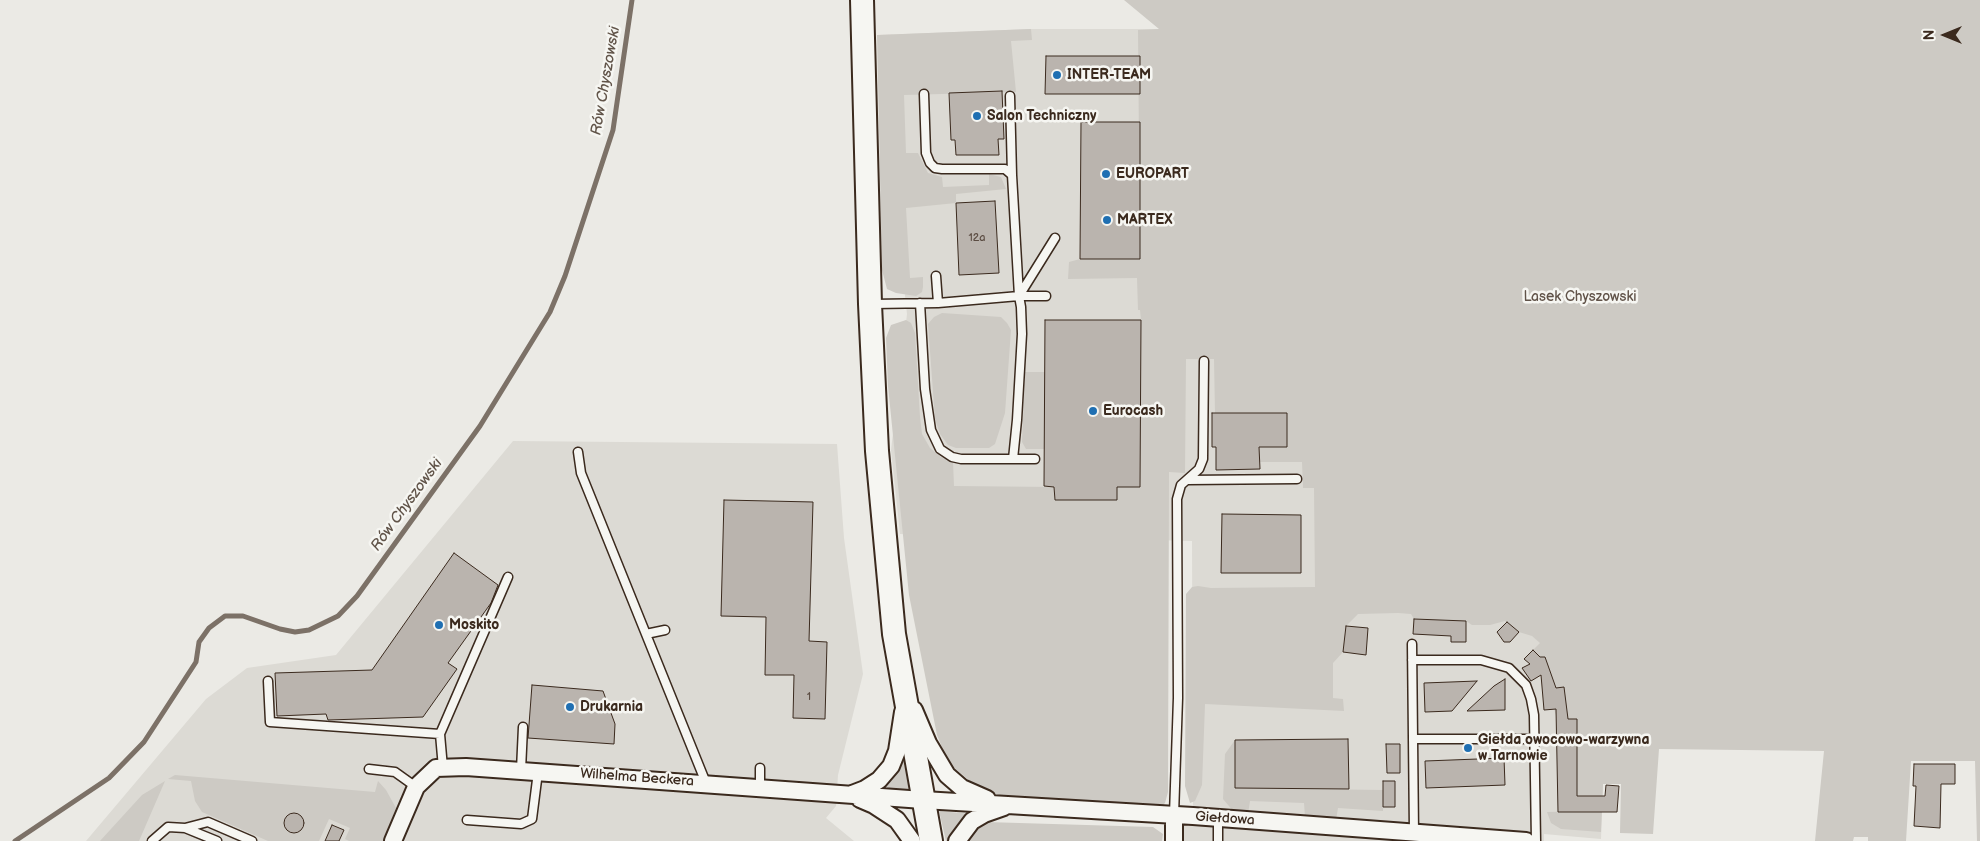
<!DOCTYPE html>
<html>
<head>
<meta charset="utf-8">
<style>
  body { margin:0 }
  #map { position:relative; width:1980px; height:841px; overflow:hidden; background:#ebeae5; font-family:"Balsamiq Sans",sans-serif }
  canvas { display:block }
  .north { position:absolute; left:1920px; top:10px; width:50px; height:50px; -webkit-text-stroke:4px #f6f6f2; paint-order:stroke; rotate:270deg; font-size:14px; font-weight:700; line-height:20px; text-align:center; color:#3b2a1e }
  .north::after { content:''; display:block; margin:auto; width:18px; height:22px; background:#3b2a1e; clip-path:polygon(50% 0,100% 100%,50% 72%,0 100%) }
</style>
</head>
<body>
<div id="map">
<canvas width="1980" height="841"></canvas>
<div class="north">N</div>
</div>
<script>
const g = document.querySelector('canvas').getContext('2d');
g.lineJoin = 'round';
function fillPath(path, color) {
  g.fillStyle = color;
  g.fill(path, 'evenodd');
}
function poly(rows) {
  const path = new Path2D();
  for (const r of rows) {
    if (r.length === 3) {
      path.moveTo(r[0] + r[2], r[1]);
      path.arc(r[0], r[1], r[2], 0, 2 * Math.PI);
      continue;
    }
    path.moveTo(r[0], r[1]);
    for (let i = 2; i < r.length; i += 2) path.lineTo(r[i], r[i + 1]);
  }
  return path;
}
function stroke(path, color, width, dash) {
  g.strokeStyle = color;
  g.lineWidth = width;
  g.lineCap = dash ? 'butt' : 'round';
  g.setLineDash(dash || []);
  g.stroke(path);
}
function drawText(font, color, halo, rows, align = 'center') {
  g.font = font + ' "Balsamiq Sans",sans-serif';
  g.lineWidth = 5;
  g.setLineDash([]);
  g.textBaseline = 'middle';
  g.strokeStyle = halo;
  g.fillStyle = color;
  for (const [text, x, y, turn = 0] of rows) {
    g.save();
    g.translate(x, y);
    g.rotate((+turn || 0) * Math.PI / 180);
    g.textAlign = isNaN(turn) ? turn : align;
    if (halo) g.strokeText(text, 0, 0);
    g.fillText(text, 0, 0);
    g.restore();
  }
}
const built = poly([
  [1031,29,1160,29,1271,391,1499,609,1575,670,1603,784,1601,839,1544,834,1544,841,1174,841,1174,815,1193,816,1192,541,900,534,891,450,907,314,877,35],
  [513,441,837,444,844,538,863,674,838,775,836,806,826,818,854,841,86,841,206,699,247,668,336,655]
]);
const green = poly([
  [1124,0,1980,0,1980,841,1977,841,1975,761,1911,761,1906,841,1868,841,1868,837,1854,837,1853,841,1815,841,1824,751,1659,749,1653,834,1620,833,1621,784,1603,784,1601,832,1561,829,1551,823,1547,812,1591,811,1577,796,1577,719,1557,719,1554,709,1554,688,1542,659,1533,650,1540,643,1532,636,1519,632,1505,621,1490,625,1472,625,1466,621,1414,619,1411,614,1398,613,1358,614,1346,626,1343,652,1333,663,1333,698,1343,699,1344,711,1205,704,1202,785,1195,801,1190,803,1185,786,1186,594,1192,587,1198,586,1211,588,1315,587,1314,488,1303,488,1302,462,1259,462,1259,447,1287,447,1287,413,1215,413,1214,359,1186,359,1185,473,1169,472,1168,792,1165,803,1160,808,1006,798,988,792,970,781,953,767,945,755,937,735,909,595,888,386,886,338,891,325,906,320,911,323,915,333,920,417,922,434,930,448,941,457,953,462,954,486,1054,487,1055,500,1117,500,1117,487,1140,487,1141,320,1140,310,1138,310,1137,278,1068,279,1069,262,1080,259,1140,259,1138,30,1159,29],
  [1031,29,1032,40,1011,41,1016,92,904,95,906,153,918,153,928,173,942,177,943,187,989,185,989,174,1001,177,1006,189,956,194,956,203,906,208,910,278,923,277,923,287,922,292,916,296,896,293,887,289,882,270,877,35],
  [942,313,1001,317,1007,323,1011,330,1005,413,995,444,989,448,956,448,948,445,940,434,935,419,928,324,934,317],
  [1025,372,1045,372,1045,449,1026,449,1022,442],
  [1235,740,1235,788,1383,790,1383,811,1338,808,1336,820,1305,817,1304,803,1250,801,1248,814,1234,812,1223,799,1225,754],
  [903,757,909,789,881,789,893,777],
  [175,775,375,792,378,781,386,790,396,808,383,841,349,841,345,839,350,828,329,819,319,841,268,841,202,812,195,801,191,781,168,779],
  [165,781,139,841,100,841,142,795],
  [939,811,973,814,958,826,949,841,946,841],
  [986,822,1153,827,1163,834,1162,841,964,841,969,833]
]);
const stream = poly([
  [15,841,109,778,144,742,196,662,199,642,209,628,225,616,243,616,280,629,295,632,309,630,338,616,357,596,480,426,550,312,565,276,613,130,632,0]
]);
const building = poly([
  [1046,56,1140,56,1140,94,1045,94,1046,56],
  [1002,91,1004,139,998,139,999,155,956,155,955,140,951,140,949,93,1002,91],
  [1081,122,1140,122,1140,259,1080,259,1081,122],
  [995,201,999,273,959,275,956,203,995,201],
  [1045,320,1141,320,1140,487,1117,487,1117,500,1055,500,1054,487,1044,486,1045,320],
  [1212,413,1287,413,1287,447,1259,447,1260,469,1216,470,1216,447,1212,447,1212,413],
  [724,500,813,502,809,641,827,642,825,719,793,718,794,675,765,675,766,617,721,616,724,500],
  [1222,514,1301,515,1301,573,1221,573,1222,514],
  [454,553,498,585,491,603,448,663,457,669,423,717,328,720,326,714,277,716,275,673,372,670,454,553],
  [1414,619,1466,621,1466,642,1451,642,1451,636,1413,634,1414,619],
  [1507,622,1519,632,1510,642,1504,642,1497,632,1507,622],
  [1346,626,1368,628,1366,655,1343,652,1346,626],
  [1533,650,1540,657,1545,657,1556,688,1564,687,1568,719,1577,719,1577,796,1605,796,1606,785,1619,786,1617,812,1558,812,1556,709,1544,710,1541,675,1531,681,1522,668,1530,664,1524,659,1533,650],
  [1505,679,1505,710,1467,711,1494,686,1505,679],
  [1477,681,1452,711,1425,712,1424,683,1477,681],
  [532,685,603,691,615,724,614,744,528,738,532,685],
  [1348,739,1349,789,1235,788,1235,740,1348,739],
  [1386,744,1400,744,1400,773,1387,773,1386,744],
  [1504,758,1505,785,1426,788,1425,761,1504,758],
  [1914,764,1955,764,1955,784,1941,784,1940,828,1914,826,1916,786,1913,786,1914,764],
  [1383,781,1395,781,1395,807,1383,807,1383,781],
  [294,823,10],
  [332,825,344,830,339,841,325,841,332,825]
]);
const service = poly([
  [1010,96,1012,175],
  [936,276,938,303],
  [1046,296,1019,296,1055,238],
  [920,303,925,389,931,430,940,449,952,457,961,459,1035,459],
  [873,304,938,303,1019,296,1012,175,1005,169,942,169,935,168,930,163,926,153,924,94],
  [578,452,581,473,706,783],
  [1013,459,1017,420,1022,334,1021,307,1019,296],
  [1187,480,1297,479],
  [646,634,665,630],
  [1412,644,1414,833],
  [1412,660,1481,660,1509,668,1526,685,1531,699,1534,715,1536,841],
  [268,681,270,722,440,734],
  [1413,739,1535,739],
  [443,768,440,734,508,577],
  [369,769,395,772,416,787],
  [521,770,523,727],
  [760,787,760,768],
  [1174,815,1178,698,1177,499,1181,485,1199,469,1203,459,1204,361],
  [1218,818,1218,841],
  [467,820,521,824,532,819,538,772],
  [185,828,208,822,252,841],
  [152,841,168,827,185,828,217,841]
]);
const minor = poly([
  [914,710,928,743,947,775,962,788,987,799],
  [852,794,865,789,879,780,891,766,897,751,903,712],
  [860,799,874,805,897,820,912,841],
  [393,841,416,787,436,768,466,767,923,800,1193,816,1526,841],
  [957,841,972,821,984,814,1004,807],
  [1174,841,1174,815]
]);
const secondary = poly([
  [862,0,870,304,877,451,894,634,931,841]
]);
const markers = [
  [1057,75,5,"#1f6fb2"],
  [977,116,5,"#1f6fb2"],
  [1106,174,5,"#1f6fb2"],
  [1107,220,5,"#1f6fb2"],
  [1093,411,5,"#1f6fb2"],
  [439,625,5,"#1f6fb2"],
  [570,707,5,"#1f6fb2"],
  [1468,748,5,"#1f6fb2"]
];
const numberNames = [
  ["12a",977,238],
  ["1",809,697]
];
const poiNames = [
  ["INTER-TEAM",1067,75],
  ["Salon Techniczny",987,116],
  ["EUROPART",1116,174],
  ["MARTEX",1117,220],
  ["Eurocash",1103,411],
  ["Moskito",449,625],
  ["Drukarnia",580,707],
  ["Giełda owocowo-warzywna",1478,740],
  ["w Tarnowie",1478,756]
];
const parkNames = [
  ["Lasek Chyszowski",1580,297]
];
const streetNames = [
  ["Wilhelma Beckera",637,778,4],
  ["Giełdowa",1225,819,4]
];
const waterNames = [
  ["Rów Chyszowski",606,81,-80],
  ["Rów Chyszowski",407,505,-54]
];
fillPath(built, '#dcdad4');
fillPath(green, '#cdcac4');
stroke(stream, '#7c7167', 5);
fillPath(building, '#bab4ae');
stroke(building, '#3b2a1e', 1);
stroke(service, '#3b2a1e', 11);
stroke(minor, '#3b2a1e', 20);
stroke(secondary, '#3b2a1e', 26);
stroke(service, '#f6f6f2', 8);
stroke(minor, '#f6f6f2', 16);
stroke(secondary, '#f6f6f2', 22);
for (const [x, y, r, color] of markers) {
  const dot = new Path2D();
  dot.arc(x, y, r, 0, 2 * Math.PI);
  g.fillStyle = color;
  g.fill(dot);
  stroke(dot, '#f6f6f2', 2);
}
drawText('11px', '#5b4c42', null, numberNames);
drawText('bold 14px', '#3b2a1e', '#f6f6f2', poiNames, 'left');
drawText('14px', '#605248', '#f6f6f2', parkNames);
drawText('14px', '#3b2a1e', '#f6f6f2', streetNames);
drawText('italic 15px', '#615449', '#f6f6f2', waterNames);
</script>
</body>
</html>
